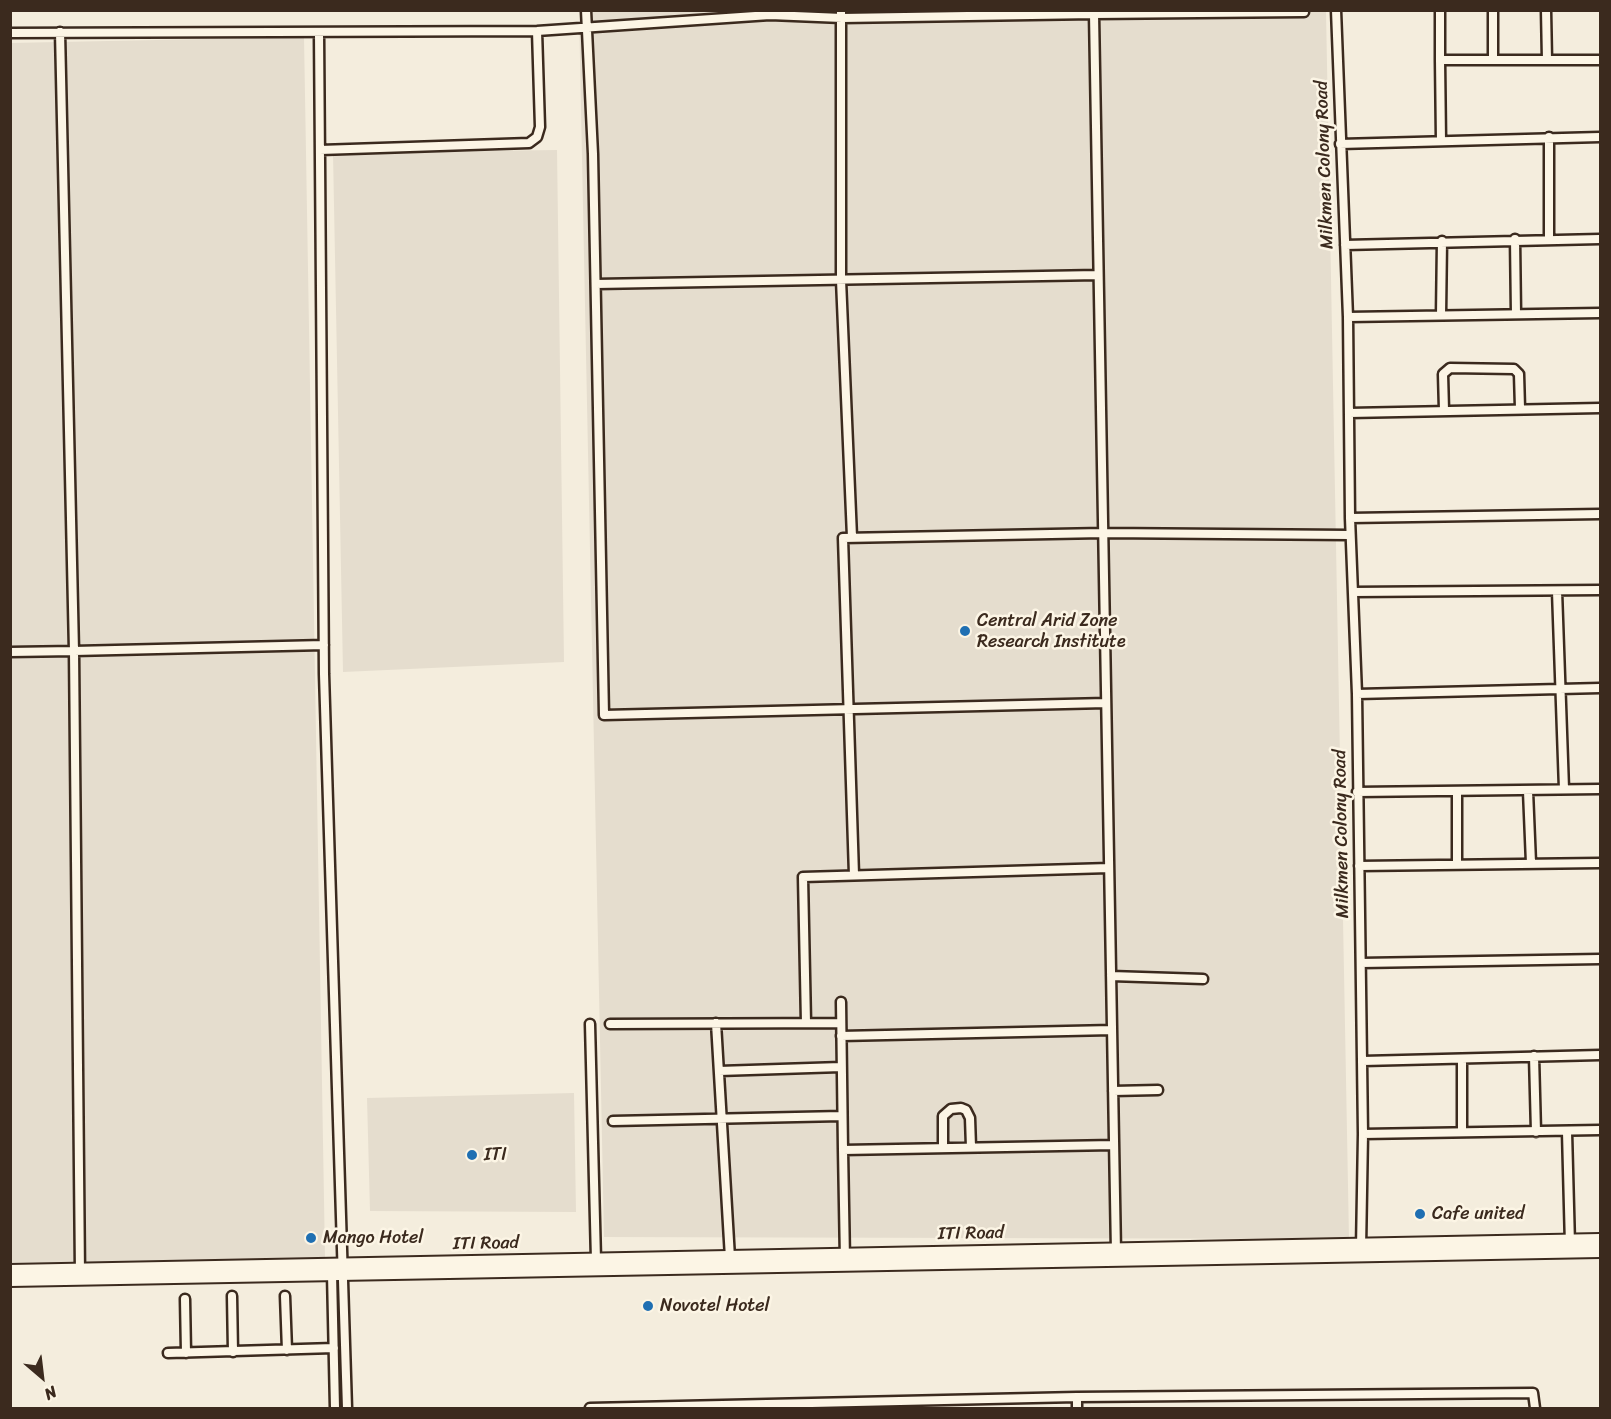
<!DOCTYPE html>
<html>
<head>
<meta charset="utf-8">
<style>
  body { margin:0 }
  #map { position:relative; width:1611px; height:1419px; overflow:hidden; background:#f4eddd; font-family:Sriracha,sans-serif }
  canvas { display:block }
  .frame { position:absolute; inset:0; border:12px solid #3b2a1e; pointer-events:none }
  .north { position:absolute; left:12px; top:1347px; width:60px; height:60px; -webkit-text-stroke:4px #fcf5e5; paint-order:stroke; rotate:152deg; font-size:16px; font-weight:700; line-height:24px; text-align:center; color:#3b2a1e }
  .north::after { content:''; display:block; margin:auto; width:21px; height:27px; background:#3b2a1e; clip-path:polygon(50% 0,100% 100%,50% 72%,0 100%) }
</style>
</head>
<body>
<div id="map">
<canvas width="1611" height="1419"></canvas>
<div class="frame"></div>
<div class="north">N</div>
</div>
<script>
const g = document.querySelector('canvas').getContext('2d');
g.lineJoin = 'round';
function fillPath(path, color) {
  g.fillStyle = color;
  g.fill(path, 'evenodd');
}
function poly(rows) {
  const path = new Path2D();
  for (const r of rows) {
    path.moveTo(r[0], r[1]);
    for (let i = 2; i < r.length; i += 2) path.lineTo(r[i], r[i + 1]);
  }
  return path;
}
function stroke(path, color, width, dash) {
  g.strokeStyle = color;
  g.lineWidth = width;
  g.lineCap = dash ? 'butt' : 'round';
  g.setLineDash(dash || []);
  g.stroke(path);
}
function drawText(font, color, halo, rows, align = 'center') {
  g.font = font + ' Sriracha,sans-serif';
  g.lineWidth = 5;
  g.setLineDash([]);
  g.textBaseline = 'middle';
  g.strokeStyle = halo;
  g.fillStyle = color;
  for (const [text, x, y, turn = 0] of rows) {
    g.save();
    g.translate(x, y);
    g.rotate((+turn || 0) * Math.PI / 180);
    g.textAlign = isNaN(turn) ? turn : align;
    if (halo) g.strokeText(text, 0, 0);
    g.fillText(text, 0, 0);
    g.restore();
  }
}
const built = poly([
  [579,11,1326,11,1349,1239,604,1237],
  [304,37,325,1258,11,1264,10,43],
  [557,150,564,662,343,672,333,153],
  [574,1093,576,1212,370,1211,367,1098]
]);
const street = poly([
  [586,10,593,154,604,715,1106,703],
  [841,10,841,280,852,537],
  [1336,10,1348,317,1350,518,1357,694,1363,1134,1361,1248],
  [1440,10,1440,60],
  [1493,10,1493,60],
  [1546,10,1547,60],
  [60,32,74,651,324,645],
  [10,33,537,31,770,15,842,18,1094,14],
  [319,33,324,674,347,1408],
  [1549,137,1549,238],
  [1441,141,1440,60,1600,60],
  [1340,144,1600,137],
  [320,150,529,143,537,137,540,127,537,31],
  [1515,239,1516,314],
  [1345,245,1600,239],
  [596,284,1098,275],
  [1441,315,1442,241],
  [1348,317,1600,313],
  [1444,410,1443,374,1450,368,1514,369,1519,374,1520,408],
  [1349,413,1600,408],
  [1350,518,1600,514],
  [1557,591,1564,789],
  [1353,592,1600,590],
  [10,652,74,651,80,1274],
  [1357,694,1600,688],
  [1457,791,1457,863],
  [1528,791,1531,863],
  [1357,792,1600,789],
  [1359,866,1600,863],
  [854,875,843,538,1103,533,1350,535],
  [1361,963,1600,959],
  [1111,976,1203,979],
  [841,1002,843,1150,1114,1145],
  [716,1023,730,1258],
  [806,1023,803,877,1109,868],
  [590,1024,596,1260],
  [610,1024,841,1023],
  [841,1036,1112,1030],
  [1534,1056,1536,1132],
  [1462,1059,1462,1132],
  [1363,1061,1600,1055],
  [719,1071,841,1067],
  [1113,1091,1158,1090],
  [613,1121,842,1116],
  [1567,1132,1570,1245],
  [1363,1134,1600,1130],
  [943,1148,943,1116,951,1109,961,1108,966,1110,970,1118,971,1147],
  [843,1150,845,1260],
  [1116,1252,1094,14,1304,12],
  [332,1274,335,1408],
  [232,1296,233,1352],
  [285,1296,287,1350],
  [185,1299,186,1353],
  [168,1353,334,1348],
  [1077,1397,1077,1408],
  [590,1408,1077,1397,1533,1393,1535,1408]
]);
const secondary = poly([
  [10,1271,1600,1240],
  [10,1280,1600,1251]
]);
const markers = [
  [965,631,6,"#1f6fb2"],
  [472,1155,6,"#1f6fb2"],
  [1420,1214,6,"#1f6fb2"],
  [311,1238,6,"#1f6fb2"],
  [648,1306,6,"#1f6fb2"]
];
const streetNames = [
  ["Milkmen Colony Road",1325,165,-92],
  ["Milkmen Colony Road",1342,834,-91],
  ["ITI Road",971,1234,-1],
  ["ITI Road",486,1244,-1]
];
const poiNames = [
  ["Central Arid Zone",977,621],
  ["Research Institute",977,642],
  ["ITI",484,1155],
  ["Cafe united",1432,1214],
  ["Mango Hotel",323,1238],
  ["Novotel Hotel",660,1306]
];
fillPath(built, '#e5ddce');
stroke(street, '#3b2a1e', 13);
stroke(secondary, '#3b2a1e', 16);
stroke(street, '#fcf5e5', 8);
stroke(secondary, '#fcf5e5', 12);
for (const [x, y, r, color] of markers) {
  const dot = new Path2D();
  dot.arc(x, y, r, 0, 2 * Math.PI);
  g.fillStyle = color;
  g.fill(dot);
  stroke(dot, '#fcf5e5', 2);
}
drawText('18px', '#3b2a1e', '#fcf5e5', streetNames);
drawText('18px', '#3b2a1e', '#fcf5e5', poiNames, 'left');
</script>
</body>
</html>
